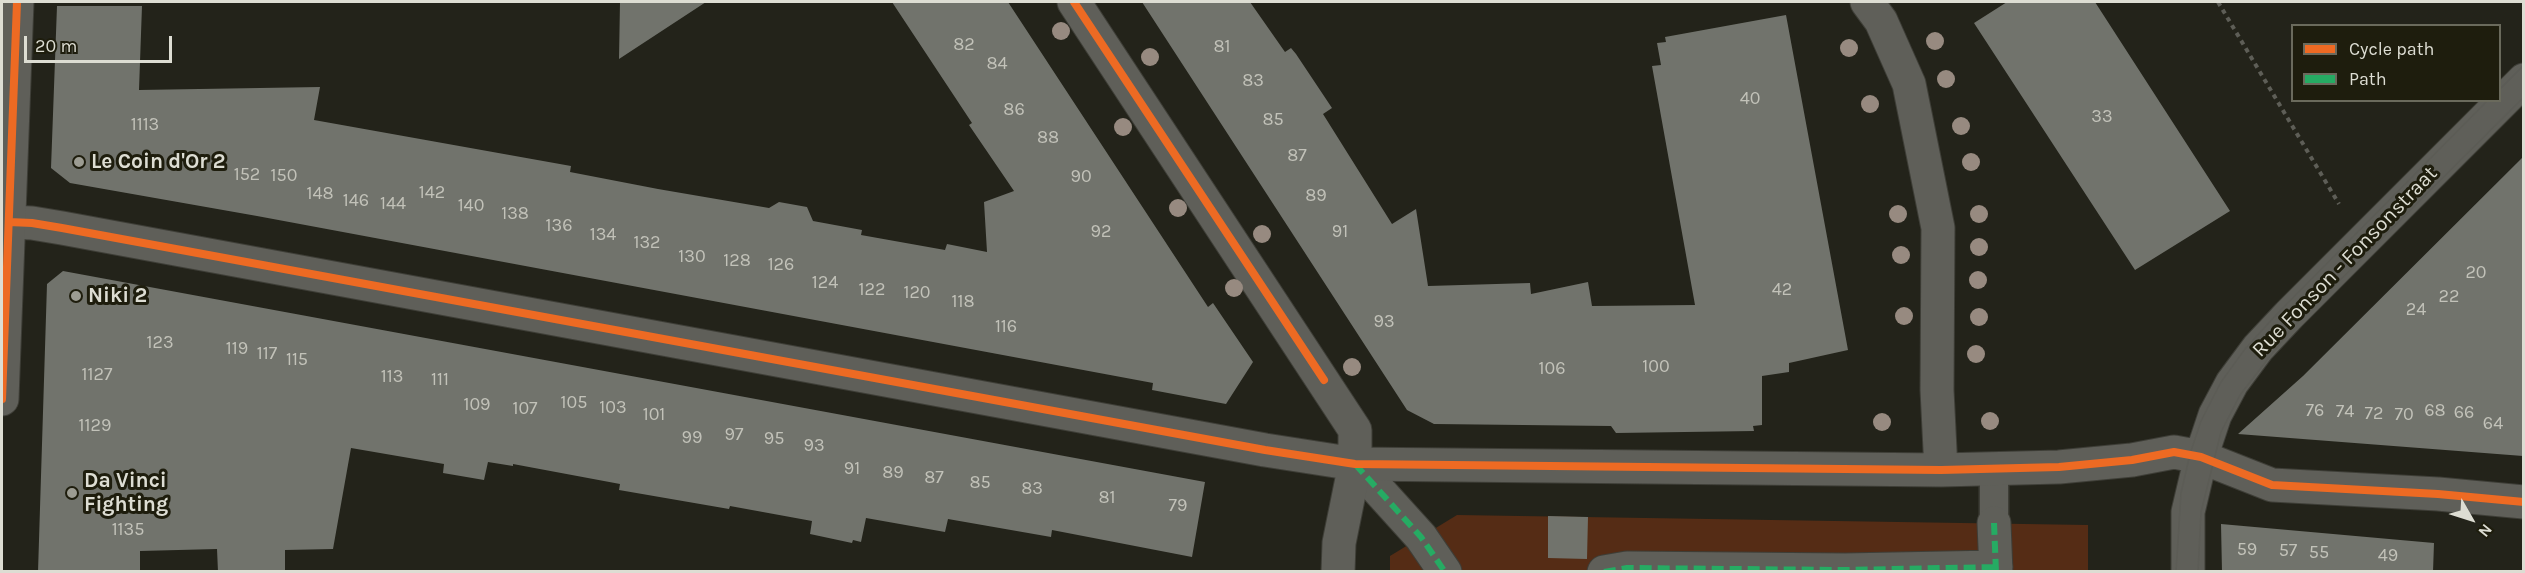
<!DOCTYPE html>
<html>
<head>
<meta charset="utf-8">
<style>
  body { margin:0 }
  #map { position:relative; width:2525px; height:573px; overflow:hidden; background:#23231a; font-family:Karla,sans-serif }
  canvas { display:block }
  .frame { position:absolute; inset:0; border:3px solid #ddddd3; pointer-events:none }
  .legend { position:absolute; left:2291px; top:24px; width:210px; height:78px; box-sizing:border-box; background:#1e1d0d; border:2px solid #6a6a5c; margin:0; padding:8px 10px; list-style:none; font-size:18px; color:#ddddd3 }
  .legend li { display:flex; align-items:center; gap:12px; height:30px }
  .legend b { width:30px; border:2px solid #6a6a5c }
  .north { position:absolute; left:2441px; top:489px; width:60px; height:60px; -webkit-text-stroke:4px #1e1d0d; paint-order:stroke; rotate:129deg; font-size:16px; font-weight:700; line-height:24px; text-align:center; color:#ddddd3 }
  .north::after { content:''; display:block; margin:auto; width:21px; height:27px; background:#ddddd3; clip-path:polygon(50% 0,100% 100%,50% 72%,0 100%) }
  .scale { position:absolute; left:24px; top:36px; width:148px; height:27px; box-sizing:border-box; border:3px solid #ddddd3; border-top:0; padding-left:8px; font-size:18px; line-height:21px; white-space:nowrap; color:#ddddd3; -webkit-text-stroke:4px #1e1d0d; paint-order:stroke }
</style>
</head>
<body>
<div id="map">
<canvas width="2525" height="573"></canvas>
<div class="frame"></div>
<ul class="legend">
<li><b style="height:8px;background:#ed6a23"></b>Cycle path</li>
<li><b style="height:8px;background:#26ab63"></b>Path</li>
</ul>
<div class="north">N</div>
<div class="scale">20 m</div>
</div>
<script>
const g = document.querySelector('canvas').getContext('2d');
g.lineJoin = 'round';
function fillPath(path, color) {
  g.fillStyle = color;
  g.fill(path, 'evenodd');
}
function poly(rows) {
  const path = new Path2D();
  for (const r of rows) {
    path.moveTo(r[0], r[1]);
    for (let i = 2; i < r.length; i += 2) path.lineTo(r[i], r[i + 1]);
  }
  return path;
}
function stroke(path, color, width, dash) {
  g.strokeStyle = color;
  g.lineWidth = width;
  g.lineCap = dash ? 'butt' : 'round';
  g.setLineDash(dash || []);
  g.stroke(path);
}
function drawText(font, color, halo, rows, align = 'center') {
  g.font = font + ' Karla,sans-serif';
  g.lineWidth = 6;
  g.setLineDash([]);
  g.textBaseline = 'middle';
  g.strokeStyle = halo;
  g.fillStyle = color;
  for (const [text, x, y, turn = 0] of rows) {
    g.save();
    g.translate(x, y);
    g.rotate((+turn || 0) * Math.PI / 180);
    g.textAlign = isNaN(turn) ? turn : align;
    if (halo) g.strokeText(text, 0, 0);
    g.fillText(text, 0, 0);
    g.restore();
  }
}
const green = poly([
  [1457,515,2088,525,2088,571,1390,572,1390,556]
]);
const building = poly([
  [620,2,706,2,619,59],
  [892,2,1008,2,1208,307,1213,303,1253,362,1226,404,1152,390,1153,383,257,216,70,183,51,168,57,6,142,6,139,90,320,87,314,120,571,166,570,172,658,189,769,208,779,202,807,207,813,221,862,230,861,235,945,250,947,244,987,252,984,202,1014,191,969,125,972,123],
  [1142,2,1250,2,1285,52,1291,48,1296,54,1332,108,1323,114,1392,224,1416,209,1428,286,1530,283,1531,294,1588,282,1592,306,1695,305,1652,66,1661,65,1657,43,1666,42,1665,37,1786,15,1848,350,1789,363,1789,372,1762,376,1762,425,1753,426,1754,431,1616,433,1611,426,1434,424,1407,410],
  [2007,2,2095,2,2230,211,2135,270,1974,23],
  [2523,157,2523,456,2238,434,2303,376],
  [63,271,1205,482,1192,557,1052,530,1051,537,948,519,945,532,866,518,861,542,853,540,852,543,810,534,812,521,730,506,729,509,619,490,620,484,513,464,513,466,488,462,484,480,443,473,444,464,351,448,333,549,285,550,285,572,218,572,217,549,140,551,140,572,38,572,47,284],
  [1548,516,1588,517,1587,559,1548,558],
  [2221,524,2434,543,2433,572,2222,572]
]);
const path = poly([
  [2218,2,2339,204]
]);
const service = poly([
  [1994,468,1994,523]
]);
const pedestrian = poly([
  [1355,464,1421,537,1445,572],
  [1994,523,1996,572],
  [1604,572,1627,568,1845,570,1996,567]
]);
const minor = poly([
  [1074,2,1355,430,1355,464,1339,543,1338,572],
  [1867,2,1881,21,1909,84,1938,228,1937,390,1941,470],
  [9,222,32,223,62,228,1265,450,1355,464,1941,470,2059,467,2132,460,2174,452,2201,457,2272,485,2438,494,2524,502],
  [2188,572,2188,512,2201,457,2215,415,2232,383,2258,348,2289,315,2524,80]
]);
const tertiary = poly([
  [2,399,17,2]
]);
const tram = poly([
  [2500,89,2524,65],
  [2176,572,2181,493,2190,454,2201,421,2221,382,2245,349,2276,315,2488,100],
  [2198,572,2201,512,2221,432,2240,395,2292,328,2524,97]
]);
const quiet = poly([
  [1355,464,1421,537,1445,572],
  [1994,523,1996,572],
  [1604,572,1627,568,1845,570,1996,567]
]);
const cycleway = poly([
  [1074,2,1324,380],
  [9,222,32,223,62,228,1265,450,1355,464,1941,470,2059,467,2132,460,2174,452,2201,457,2272,485,2438,494,2524,502],
  [2,399,17,2]
]);
const trees = [
  [1061,31],
  [1935,41],
  [1849,48],
  [1150,57],
  [1946,79],
  [1870,104],
  [1961,126],
  [1123,127],
  [1971,162],
  [1178,208],
  [1898,214],
  [1979,214],
  [1262,234],
  [1979,247],
  [1901,255],
  [1978,280],
  [1234,288],
  [1904,316],
  [1979,317],
  [1976,354],
  [1352,367],
  [1990,421],
  [1882,422]
];
const markers = [
  [79,162,6,"#9c9c92"],
  [76,296,6,"#9c9c92"],
  [72,493,6,"#9c9c92"]
];
const numberNames = [
  ["82",964,45],
  ["81",1222,47],
  ["84",997,64],
  ["83",1253,81],
  ["40",1750,99],
  ["86",1014,110],
  ["33",2102,117],
  ["85",1273,120],
  ["1113",145,125],
  ["88",1048,138],
  ["87",1297,156],
  ["152",247,175],
  ["150",284,176],
  ["90",1081,177],
  ["142",432,193],
  ["148",320,194],
  ["89",1316,196],
  ["146",356,201],
  ["144",393,204],
  ["140",471,206],
  ["138",515,214],
  ["136",559,226],
  ["92",1101,232],
  ["91",1340,232],
  ["134",603,235],
  ["132",647,243],
  ["130",692,257],
  ["128",737,261],
  ["126",781,265],
  ["20",2476,273],
  ["124",825,283],
  ["122",872,290],
  ["42",1782,290],
  ["120",917,293],
  ["22",2449,297],
  ["118",963,302],
  ["24",2416,310],
  ["93",1384,322],
  ["116",1006,327],
  ["123",160,343],
  ["119",237,349],
  ["117",267,354],
  ["115",297,360],
  ["100",1656,367],
  ["106",1552,369],
  ["1127",97,375],
  ["113",392,377],
  ["111",440,380],
  ["105",574,403],
  ["109",477,405],
  ["103",613,408],
  ["107",525,409],
  ["76",2315,411],
  ["68",2435,411],
  ["74",2345,412],
  ["66",2464,413],
  ["72",2374,414],
  ["101",654,415],
  ["70",2404,415],
  ["64",2493,424],
  ["1129",95,426],
  ["97",734,435],
  ["99",692,438],
  ["95",774,439],
  ["93",814,446],
  ["91",852,469],
  ["89",893,473],
  ["87",934,478],
  ["85",980,483],
  ["83",1032,489],
  ["81",1107,498],
  ["79",1178,506],
  ["1135",128,530],
  ["59",2247,550],
  ["57",2288,551],
  ["55",2319,553],
  ["49",2388,556]
];
const poiNames = [
  ["Le Coin d'Or 2",91,162],
  ["Niki 2",88,296],
  ["Da Vinci",84,481],
  ["Fighting",84,505]
];
const streetNames = [
  ["Rue Fonson - Fonsonstraat",2345,262,-46]
];
fillPath(green, '#552c15');
fillPath(building, '#71736c');
stroke(service, '#3e3e37', 31);
stroke(pedestrian, '#3e3e37', 35);
stroke(minor, '#3e3e37', 35);
stroke(tertiary, '#3e3e37', 35);
stroke(path, '#5e5e57', 4, [4.5, 4.5]);
stroke(service, '#5f5f59', 28);
stroke(pedestrian, '#5f5f59', 33);
stroke(minor, '#5f5f59', 33);
stroke(tertiary, '#5f5f59', 33);
stroke(tram, '#5c5c56', 1.5);
stroke(quiet, '#26ab63', 6, [12, 6]);
stroke(cycleway, '#ed6a23', 8);
g.fillStyle = '#978a80';
for (const [x, y] of trees) {
  g.beginPath();
  g.arc(x, y, 9, 0, 2 * Math.PI);
  g.fill();
}
for (const [x, y, r, color] of markers) {
  const dot = new Path2D();
  dot.arc(x, y, r, 0, 2 * Math.PI);
  g.fillStyle = color;
  g.fill(dot);
  stroke(dot, '#1e1d0d', 2);
}
drawText('18px', '#c2c2b9', null, numberNames);
drawText('bold 21px', '#ddddd3', '#1e1d0d', poiNames, 'left');
drawText('21px', '#ddddd3', '#1e1d0d', streetNames);
</script>
</body>
</html>
